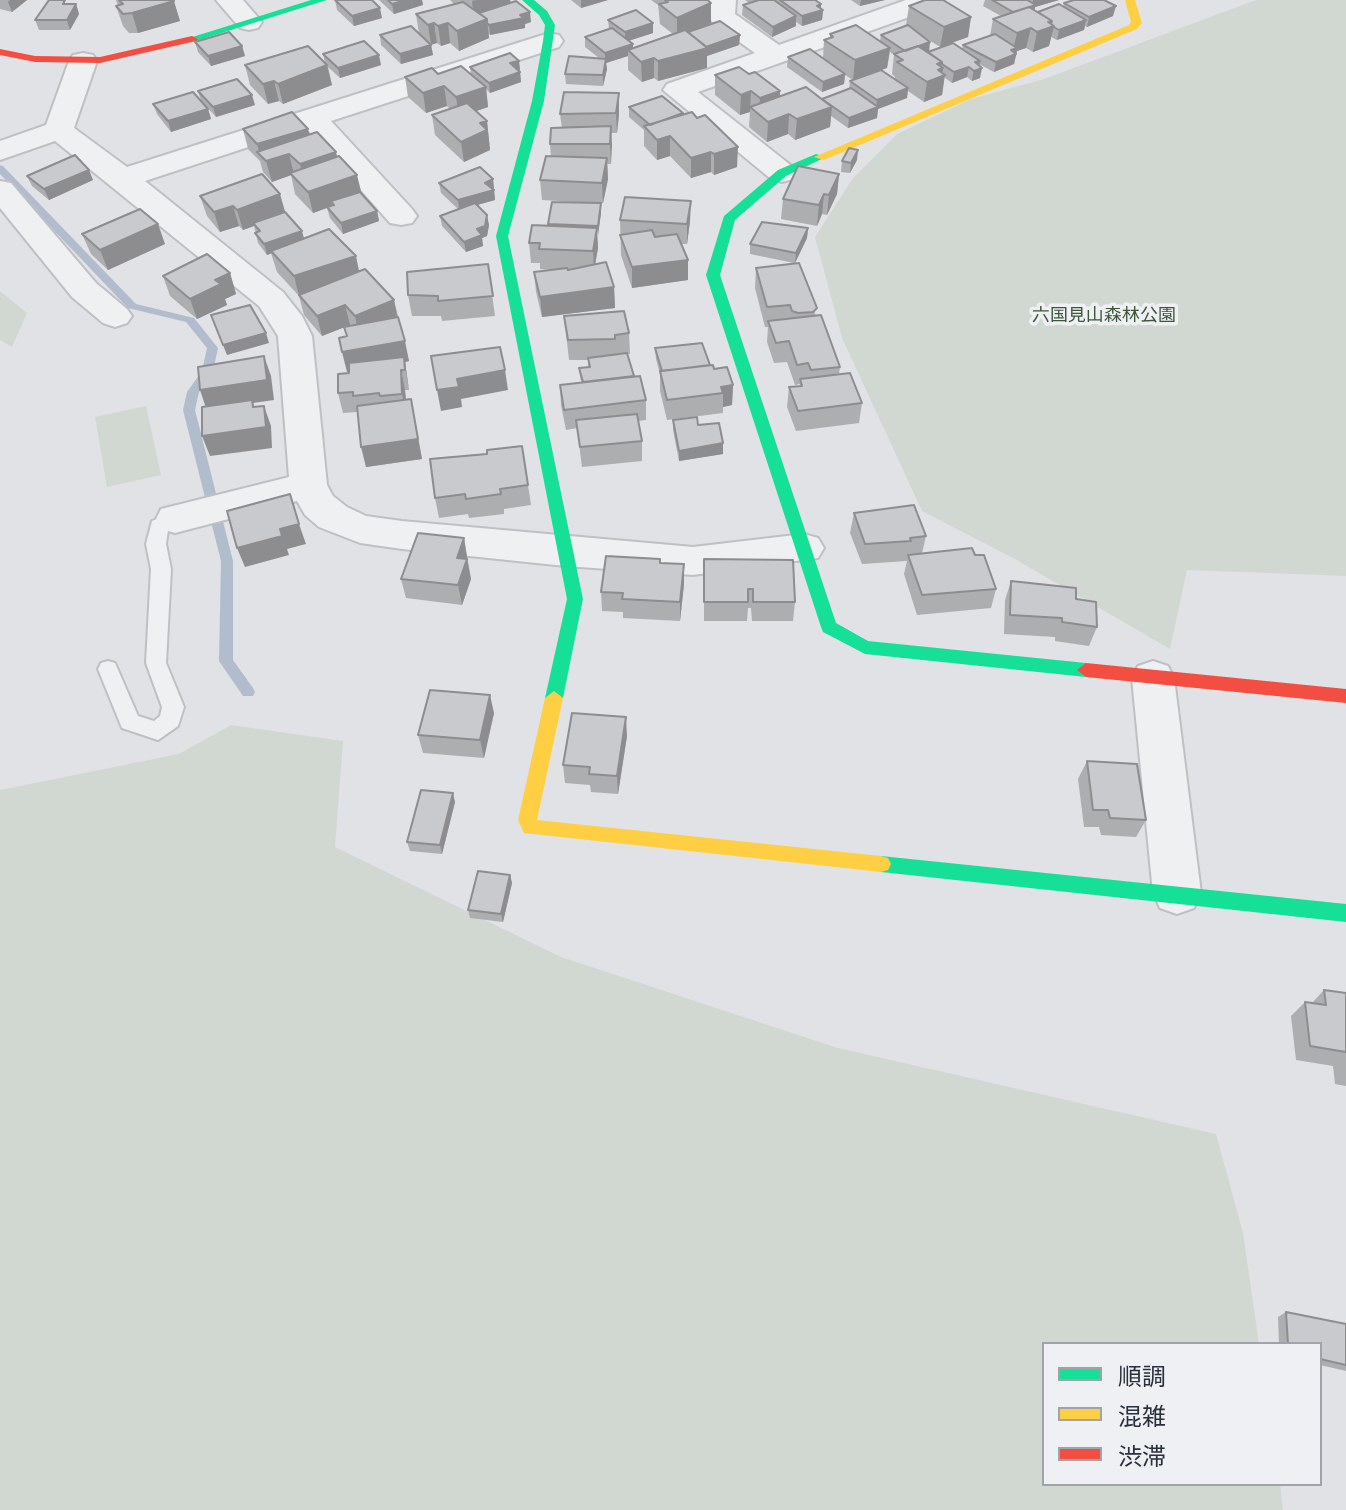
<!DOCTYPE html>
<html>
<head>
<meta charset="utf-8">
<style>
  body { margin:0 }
  #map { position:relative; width:1346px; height:1510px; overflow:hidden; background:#e1e2e5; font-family:"Work Sans","Noto Sans JP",sans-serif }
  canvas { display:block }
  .legend { position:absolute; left:1042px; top:1342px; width:280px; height:144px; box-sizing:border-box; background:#eef0f4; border:2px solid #a0a3aa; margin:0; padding:10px 14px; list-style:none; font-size:24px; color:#2a2f3c }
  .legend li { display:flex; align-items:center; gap:16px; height:40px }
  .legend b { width:40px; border:2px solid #a0a3aa }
</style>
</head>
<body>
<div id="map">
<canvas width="1346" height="1510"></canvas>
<ul class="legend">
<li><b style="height:10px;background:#16e098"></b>順調</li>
<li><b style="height:10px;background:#ffcf43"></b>混雑</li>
<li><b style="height:10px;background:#f24e42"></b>渋滞</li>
</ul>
</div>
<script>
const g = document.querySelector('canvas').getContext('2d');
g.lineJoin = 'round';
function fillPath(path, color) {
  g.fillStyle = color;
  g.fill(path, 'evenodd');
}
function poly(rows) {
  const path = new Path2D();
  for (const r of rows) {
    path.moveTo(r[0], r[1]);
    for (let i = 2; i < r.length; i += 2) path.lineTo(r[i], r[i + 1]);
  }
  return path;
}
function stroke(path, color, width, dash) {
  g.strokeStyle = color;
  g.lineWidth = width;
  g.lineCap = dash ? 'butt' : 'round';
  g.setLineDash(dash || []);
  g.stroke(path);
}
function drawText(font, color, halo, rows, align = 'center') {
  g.font = font + ' "Work Sans","Noto Sans JP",sans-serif';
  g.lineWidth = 7;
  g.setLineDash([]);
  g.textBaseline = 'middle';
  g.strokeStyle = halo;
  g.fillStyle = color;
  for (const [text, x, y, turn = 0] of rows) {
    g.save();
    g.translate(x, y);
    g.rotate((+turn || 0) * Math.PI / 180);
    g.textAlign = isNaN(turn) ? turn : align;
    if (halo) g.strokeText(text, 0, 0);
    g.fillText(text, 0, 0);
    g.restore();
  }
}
const green = poly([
  [1256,0,1346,0,1346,576,1187,570,1170,649,1013,558,922,511,842,338,815,237,853,178,897,134,971,99,1044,79],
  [0,291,27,313,12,347,0,340],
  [146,406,161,475,107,487,95,417],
  [231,725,343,741,335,847,561,957,838,1048,1216,1134,1243,1233,1259,1344,1044,1344,1044,1484,1280,1484,1283,1510,0,1510,0,790,179,754]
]);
const stream = poly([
  [0,165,3,166,136,304,194,318,218,348,213,371,199,392,195,410,233,561,233,660,253,688,255,692,253,696,243,696,219,661,221,561,183,410,187,392,202,371,207,348,186,322,128,308,0,174,0,165]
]);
const lane = poly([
  [175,512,185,519,182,524,168,530,166,544,171,569,166,663,184,707,178,726,158,740,122,728,98,669,101,663,108,661,115,663,138,716,154,721,160,716,162,707,146,663,151,569,146,544,152,521,175,512]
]);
const street = poly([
  [216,0,243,0,262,22,258,28,249,30,240,28,216,0],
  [710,0,736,0,735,14,779,45,906,0,944,0,940,6,698,92,793,167,797,173,793,179,782,182,771,179,663,90,667,84,755,53,713,23,709,17,710,0],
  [549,33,559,35,563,41,559,47,331,121,412,209,417,216,412,223,401,225,390,223,306,128,145,181,283,292,302,316,312,336,327,485,333,496,347,507,366,516,402,521,693,547,804,534,818,538,824,548,818,558,693,575,565,566,402,549,360,543,319,527,305,515,297,501,175,533,161,529,156,519,161,509,289,477,278,336,259,306,55,141,0,160,0,141,46,125,69,61,73,55,83,53,93,55,97,61,74,128,127,167,549,33],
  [0,181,11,183,96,283,127,309,132,316,127,323,115,327,103,323,72,297,0,208,0,181],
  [1153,661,1168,666,1174,678,1201,893,1194,908,1177,914,1160,908,1153,893,1132,678,1138,666,1153,661]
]);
const fast = poly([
  [311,0,327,0,196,41,186,39,311,0],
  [522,0,534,0,547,11,555,25,544,101,508,236,583,599,563,698,554,705,545,698,567,599,496,236,532,101,543,41,545,25,539,15,522,0],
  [816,154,826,157,786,176,735,220,720,275,836,623,868,641,1086,663,1095,670,1092,675,1086,677,865,654,823,632,821,627,706,275,724,216,778,170,816,154],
  [881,856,1346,904,1346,922,881,872,874,870,871,864,874,858,881,856]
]);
const slow = poly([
  [1125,0,1135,0,1142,23,1137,29,824,160,814,157,1129,25,1131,22,1125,0],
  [554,691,563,698,537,820,881,856,888,858,891,864,888,870,881,872,524,833,518,820,545,698,554,691]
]);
const jam = poly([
  [192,36,198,39,196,41,100,63,35,62,0,55,0,49,35,56,100,57,192,36],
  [1086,663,1346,689,1346,703,1086,677,1077,670,1086,663]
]);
const wall = poly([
  [0,0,27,0,12,12,0,9],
  [116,0,173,0,180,21,138,33,129,33,123,26,116,6,118,6],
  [335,0,382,18,354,26,337,10],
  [379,0,422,0,423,5,394,14],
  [450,0,510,0,511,3,531,22,525,24,525,28,490,35,489,33,489,38,459,51,450,43,441,46,437,43,431,44,433,55,401,64,381,45,380,35,419,34,416,14,454,4],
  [571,0,608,0,581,8],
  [651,0,707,0,711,3,711,23,699,28,740,35,739,45,707,56,707,68,658,81,654,78,642,82,628,70,628,56,606,63,607,69,603,86,566,84,565,74,599,58,585,47,585,37,609,29,608,20,653,23,653,33,628,41,633,49,673,34,660,24,658,5],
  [745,0,815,0,821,4,821,8,823,10,822,20,802,26,796,22,796,26,772,37,742,15,743,5,749,3],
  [851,0,885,0,860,6],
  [985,0,1059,0,1035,7,1035,10,1038,12,1063,7,1064,3,1113,16,1087,27,1085,26,1084,30,1057,40,1051,37,1049,46,1033,52,1026,48,1017,51,1014,64,994,72,979,64,980,78,972,81,967,77,952,83,944,77,942,95,924,102,908,91,907,98,878,109,877,118,848,128,831,116,830,127,795,140,788,134,767,142,749,127,750,112,740,115,715,95,715,75,749,74,780,91,780,97,822,99,849,89,850,81,895,79,895,77,892,74,894,55,890,52,887,68,853,80,845,75,844,84,822,92,787,67,788,57,823,58,824,40,830,38,830,34,880,41,881,35,906,25,909,6,971,17,968,37,940,47,918,33,929,52,962,49,963,45,990,36,993,19,1001,16,983,6],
  [76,4,79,14,70,30,39,30,35,20],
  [195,42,242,46,245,56,211,66,198,52],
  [323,54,381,65,340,78,328,67,332,85,283,104,279,101,268,104,250,85,245,65,325,63],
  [519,61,521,82,490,93,486,89,488,107,476,111,487,121,490,150,464,162,435,135,432,115,450,109,447,106,426,113,408,97,405,77,438,74,471,75,470,67],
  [198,91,255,105,216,117,205,105,208,109,211,119,171,132,157,114,153,104,201,101],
  [619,93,619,114,617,133,611,133,611,164,607,164,608,179,603,203,601,203,601,213,597,236,598,248,595,264,614,287,615,308,542,317,536,292,534,272,551,270,540,269,540,263,531,263,529,243,548,226,548,224,589,203,542,200,540,180,551,156,550,144,562,128,560,114],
  [629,107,683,115,737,167,714,175,711,172,691,178,670,156,657,160,644,146,644,130,629,117],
  [243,129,310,134,336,152,337,157,361,193,377,211,379,221,343,234,330,218,327,208,313,213,295,194,291,175,272,182,263,172,260,161,248,149],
  [857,160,850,173,841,172,842,161],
  [839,174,837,194,827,215,822,214,817,226,781,219,783,199],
  [27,176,93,180,49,200,32,186],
  [493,179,495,200,477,205,489,225,487,236,482,238,483,246,466,252,442,226,440,216,458,209,441,193,439,183],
  [200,196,285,212,304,239,359,272,394,300,409,361,405,362,409,390,405,390,406,400,411,399,422,459,366,467,357,412,343,413,338,393,349,373,349,372,347,372,347,336,345,327,322,336,304,315,299,296,277,272,271,253,267,255,258,243,254,226,243,230,239,226,220,232,207,216],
  [620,220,690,221,687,244,681,244,688,280,632,288,621,255],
  [808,228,807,238,795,263,816,316,840,367,839,374,862,403,859,423,796,431,787,407,789,387,800,386,800,384,795,385,787,362,774,363,767,342,768,327,765,327,755,288,756,268,794,263,750,254,750,244],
  [82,234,165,244,108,270,91,254],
  [488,264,495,316,442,321,441,316,412,316,408,295],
  [230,273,236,294,225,299,227,305,197,319,170,296,163,276],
  [564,316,629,333,630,354,627,354,634,376,646,400,646,420,638,421,642,441,642,461,582,467,577,428,566,430,561,405,560,385,581,382,579,368,588,367,588,360,569,360],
  [655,348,710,365,733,385,732,405,723,407,723,413,667,420,660,391,660,374,656,359],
  [673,420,698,425,723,443,723,454,679,461,673,430],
  [528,485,531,505,504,509,504,514,469,518,468,514,439,518,435,498],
  [854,513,926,536,922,553,975,555,996,589,991,608,917,615,904,574,907,561,862,564,850,533],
  [464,538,471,579,462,605,406,598,401,579],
  [704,559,795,602,793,621,752,621,751,608,748,608,747,621,704,621],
  [660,563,684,564,684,584,680,621,623,618,623,612,602,611,601,592],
  [1011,581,1076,599,1097,627,1089,646,1055,641,1055,637,1004,634,1005,600],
  [494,713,484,758,423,753,418,735],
  [627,736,618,794,591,792,590,785,565,783,563,765],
  [1087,761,1146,820,1136,837,1101,835,1099,827,1084,827,1078,779],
  [455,802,442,854,410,851,407,842],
  [510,875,512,883,503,922,470,918,468,910],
  [1324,990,1346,993,1346,1086,1335,1084,1333,1066,1296,1060,1291,1016,1305,1002,1312,1003],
  [1286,1312,1346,1324,1346,1371,1320,1365,1320,1344,1279,1344,1278,1317]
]);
const shadedWall = poly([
  [10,0,27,0,12,12,8,2],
  [406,0,422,0,423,5,394,14,392,4],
  [477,0,510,0,511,4,474,21,472,1],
  [581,0,608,0,581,8],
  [861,0,885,0,860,6],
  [1033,0,1059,0,1035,7,1033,15,1015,13,1032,7],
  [174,1,180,21,138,33,132,13],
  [711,3,711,23,677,38,677,18],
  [76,4,79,14,70,30,67,20],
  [821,4,821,10,823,10,822,20,802,26,802,16,817,6],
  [1116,6,1113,16,1087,27,1089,17],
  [380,8,382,18,354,26,352,16],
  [530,12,531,22,525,24,525,28,490,35,489,25],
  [796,16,796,26,772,37,773,27],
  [971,17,968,37,940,47,944,27],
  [487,19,489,38,459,51,457,31],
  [1086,20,1084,30,1057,40,1059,30],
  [1052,21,1054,26,1049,46,1033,52,1037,32,1048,22],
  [434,23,437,43,431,45,428,25],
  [448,23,450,43,441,46,438,26],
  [653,23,653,33,625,42,625,32],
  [1031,28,1026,48,1017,51,1014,64,994,72,996,62,1013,50,1017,33],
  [740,35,739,45,707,56,707,68,658,81,658,61],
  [930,42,929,53,906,51],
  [633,44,633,54,628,50,628,56,606,63,607,69,603,86,603,75,605,62,605,53],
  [431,45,433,55,401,64,400,54],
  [242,46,245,56,211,66,208,56],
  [890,48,887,68,853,80,855,60],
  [379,55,381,65,340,78,338,68],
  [654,58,654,78,642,82,641,62],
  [519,61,520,71,510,63],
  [980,61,979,69,982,68,980,78,972,81,975,62],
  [942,62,941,69,943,68,942,76,945,75,942,95,924,102,927,82,937,64],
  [327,65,332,85,283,104,278,84],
  [969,67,967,77,952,83,954,72],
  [520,72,521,82,490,93,489,83],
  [845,74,844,84,822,92,823,82],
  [274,81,279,101,268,104,263,84],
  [444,86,447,106,426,113,423,93],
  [486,87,488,107,459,117,456,97],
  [908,88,907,98,878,109,877,118,848,128,849,118,876,108,877,100],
  [751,91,750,112,740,115,741,95],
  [780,91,779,111,759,114,760,98],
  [619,93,619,114,617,133,616,113],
  [252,95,255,105,216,117,213,107],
  [832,107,830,127,795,140,797,119],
  [208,109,211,119,171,132,168,121],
  [789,114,788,134,767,142,768,122],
  [487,121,490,150,464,162,461,142,480,123],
  [611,126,612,146,611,164,610,144],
  [308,129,313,149,289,154,294,174,272,182,266,161,260,155,257,144],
  [670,136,670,156,657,160,657,140],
  [738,147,737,167,714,175,714,154],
  [858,150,857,160,850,173,851,163],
  [336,152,340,173,305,185,300,164],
  [711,152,711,172,691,178,691,158],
  [607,158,608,179,603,203,602,183],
  [89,170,93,180,49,200,44,189],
  [839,174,837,194,827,215,829,195],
  [357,175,362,195,331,201,332,206,313,213,308,192],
  [493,179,495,200,459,210,458,200,485,183],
  [280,194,286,215,253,223,254,226,243,230,237,210],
  [824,194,822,214,817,226,819,205],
  [691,201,690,221,687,244,687,224],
  [601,203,601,213,598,236,598,226],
  [233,206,239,226,220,232,214,212],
  [377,211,379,221,343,234,341,223],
  [487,215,489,225,487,236,482,238,483,246,466,252,464,242],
  [158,224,165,244,108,270,100,250],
  [597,228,598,248,594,271,593,251],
  [808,228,807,238,795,263,796,253],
  [302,231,305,242,267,255,264,244],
  [356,256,360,276,299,296,294,276],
  [688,260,688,280,632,288,632,267],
  [230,273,236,294,225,299,227,305,197,319,190,299,215,280],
  [614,287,615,308,542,317,540,297],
  [394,300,398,320,359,336,355,316],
  [345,305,350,325,322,336,317,316],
  [266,333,269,343,227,355,223,345],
  [405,341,409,361,405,362,409,390,404,362,347,372,342,352],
  [264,356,271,376,274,400,253,403,259,420,207,411,200,390],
  [401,370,405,390,407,414,402,394],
  [505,370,508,390,461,399,462,407,441,411,437,390,457,379],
  [733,385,732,405,723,407,723,393,721,387],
  [411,399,422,459,366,467,361,447],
  [264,406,271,426,272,448,210,456,202,436],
  [723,443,723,454,679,461,679,451],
  [299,524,306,544,287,549,289,555,245,567,237,548,280,529],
  [464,538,467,558,461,578,457,558],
  [467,559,471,579,462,605,458,585],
  [684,564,684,584,680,621,680,602],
  [490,695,494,713,484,758,480,740],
  [626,717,627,736,618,794,617,776],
  [453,793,455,802,442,854,440,845],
  [510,875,512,883,503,922,501,914]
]);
const building = poly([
  [49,0,65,0,63,4,76,4,67,20,35,20,49,0],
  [119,0,173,0,174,1,132,13,123,14,116,6,123,4,119,0],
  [335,0,372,0,380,8,352,16,335,0],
  [388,0,406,0,392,4,388,0],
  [665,0,707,0,711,3,677,18,659,4,668,2,665,0],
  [759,0,774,0,796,16,773,27,743,5,759,0],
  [780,0,815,0,821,4,817,6,823,10,802,16,780,0],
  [925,0,943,0,971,17,944,27,909,6,925,0],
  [992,0,1027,0,1036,5,1013,12,992,0],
  [1074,0,1104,0,1116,6,1089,17,1064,3,1074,0],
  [516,1,530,12,520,15,524,18,489,25,487,23,487,19,479,13,516,1],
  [463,2,487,19,457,31,448,23,438,26,434,23,428,25,416,14,463,2],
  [1059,4,1086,20,1059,30,1052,26,1054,26,1051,24,1052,21,1038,12,1059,4],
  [1029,7,1052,21,1048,22,1054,26,1037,32,1031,28,1017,33,993,19,1029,7],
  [636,10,653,23,625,32,608,20,636,10],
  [720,21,740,35,706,47,688,32,720,21],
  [856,25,890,48,855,60,824,40,833,37,830,34,856,25],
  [908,25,930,42,905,51,881,35,908,25],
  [411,26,431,45,400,54,380,35,411,26],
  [612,28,633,44,605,53,585,37,612,28],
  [685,30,708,48,658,61,654,58,641,62,628,50,685,30],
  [229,32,242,46,208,56,195,42,229,32],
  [995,34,1017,48,1011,50,1016,54,996,62,963,45,995,34],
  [364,41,379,55,338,68,323,54,364,41],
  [953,43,980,61,975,62,982,68,974,71,969,67,954,72,942,64,942,62,928,52,953,43],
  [308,46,327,65,278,84,274,81,263,84,245,65,308,46],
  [918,46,942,62,937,64,943,68,938,70,945,75,927,82,897,62,903,60,894,54,918,46],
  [810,49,845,74,823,82,788,57,810,49],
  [510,53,519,61,510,63,520,72,489,83,470,67,510,53],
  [569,56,606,59,603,75,565,74,569,56],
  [461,66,486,87,456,97,444,86,423,93,405,77,432,68,438,74,461,66],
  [739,67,749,74,755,72,780,91,760,98,751,91,741,95,715,75,739,67],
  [881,70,908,88,877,100,850,81,881,70],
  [237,79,252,95,213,107,198,91,237,79],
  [806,87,832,107,797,119,789,114,768,122,750,107,806,87],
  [851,88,878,107,849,118,822,99,851,88],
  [193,92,208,109,168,121,153,104,193,92],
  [564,92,619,93,616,113,560,114,564,92],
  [662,96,683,113,650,125,629,107,662,96],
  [467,103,487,121,480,123,487,130,461,142,432,115,467,103],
  [292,112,308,129,257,144,243,129,292,112],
  [692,112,697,118,705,115,738,147,714,154,711,152,691,158,670,136,657,140,644,126,692,112],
  [611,126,610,144,550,144,551,128,611,126],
  [317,132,336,152,300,164,289,154,266,161,257,152,317,132],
  [849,148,858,150,851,163,842,161,849,148],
  [75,155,89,170,44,189,27,176,75,155],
  [339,156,357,175,308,192,290,173,339,156],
  [546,156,607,158,602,183,540,180,546,156],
  [798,166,839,174,829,195,824,194,819,205,783,199,798,166],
  [480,167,493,179,485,183,494,190,458,200,439,183,480,167],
  [262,174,280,194,237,210,233,206,214,212,200,196,262,174],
  [360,192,377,211,341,223,327,207,334,205,331,201,360,192],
  [625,197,691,201,687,224,620,220,625,197],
  [552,202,601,203,598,226,548,224,552,202],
  [475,203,487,215,485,226,477,229,482,235,464,242,440,216,475,203],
  [140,209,158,224,100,250,82,234,140,209],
  [285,212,302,231,264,244,255,233,260,231,253,223,285,212],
  [762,222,808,228,796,253,750,244,762,222],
  [532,225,597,228,593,251,539,249,540,243,529,243,532,225],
  [329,229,356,256,294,276,271,251,329,229],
  [652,230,655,237,677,234,688,260,632,267,620,235,652,230],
  [207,254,230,273,215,280,221,284,190,299,163,276,207,254],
  [606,262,614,287,540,297,534,272,567,268,568,270,606,262],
  [799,263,817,308,813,312,798,313,792,311,790,305,767,307,756,268,799,263],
  [488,264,493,296,438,301,438,296,408,295,407,272,488,264],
  [365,269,394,300,355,316,345,305,317,316,299,295,365,269],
  [250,305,266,333,223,345,211,315,250,305],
  [624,311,629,333,615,335,615,339,568,340,564,316,624,311],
  [821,315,840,367,811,370,808,363,797,365,789,341,776,343,768,321,821,315],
  [398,317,405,341,342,352,339,338,347,336,344,327,398,317],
  [702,343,710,365,662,371,655,348,702,343],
  [500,347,505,370,457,379,459,387,437,390,431,356,500,347],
  [627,353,634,376,583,382,579,368,590,367,588,358,627,353],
  [264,356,267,380,200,390,198,367,264,356],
  [404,357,405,370,401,370,402,394,380,396,379,393,353,396,353,392,338,393,338,374,349,373,349,363,404,357],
  [713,365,714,369,727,367,733,385,721,387,723,393,667,400,660,371,713,365],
  [850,373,862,403,798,411,789,387,802,386,800,379,850,373],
  [640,376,646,400,564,410,560,385,640,376],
  [411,399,418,439,361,447,357,406,411,399],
  [252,400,253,407,264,406,266,427,202,436,202,407,252,400],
  [637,414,642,441,580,447,576,420,637,414],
  [697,417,698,425,719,423,723,443,679,451,673,420,697,417],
  [522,446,528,485,500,489,501,494,466,499,465,494,435,498,430,459,487,454,487,450,522,446],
  [290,494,299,524,280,529,282,536,237,548,227,511,290,494],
  [914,505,926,536,910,538,911,541,865,544,854,513,914,505],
  [418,533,464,538,457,558,467,559,458,585,401,579,418,533],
  [972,548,975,555,984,555,996,589,922,595,908,555,972,548],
  [606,556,660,559,660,563,684,564,680,602,622,599,623,593,601,592,606,556],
  [704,559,793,560,795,602,753,602,753,589,748,589,748,602,704,602,704,559],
  [1011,581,1076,588,1076,599,1096,602,1097,627,1062,622,1062,618,1010,615,1011,581],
  [430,690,490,695,480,740,418,735,430,690],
  [572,713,626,717,617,776,589,774,590,767,563,765,572,713],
  [1087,761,1137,764,1146,820,1110,818,1108,810,1093,810,1087,761],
  [421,790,453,793,440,845,407,842,421,790],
  [478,871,510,875,501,914,468,910,478,871],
  [1324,990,1346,993,1346,1052,1310,1046,1305,1002,1326,1005,1324,990],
  [1286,1312,1346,1324,1346,1365,1320,1359,1320,1344,1288,1344,1286,1312]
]);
const farParknames = [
  ["六国見山森林公園",1104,316]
];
fillPath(green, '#d1d8d1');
fillPath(stream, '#b1bdcd');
stroke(lane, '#bfc0c3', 4);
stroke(street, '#bfc0c3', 4);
fillPath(lane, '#eff0f2');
fillPath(street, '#eff0f2');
fillPath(fast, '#16e098');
fillPath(slow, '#ffcf43');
fillPath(jam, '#f24e42');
fillPath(wall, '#adaeb0');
fillPath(shadedWall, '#8d8d90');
fillPath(building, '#c9cacd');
stroke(building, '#8d8d90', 2);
drawText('18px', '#3c5638', '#eef0f4', farParknames);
</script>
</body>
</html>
